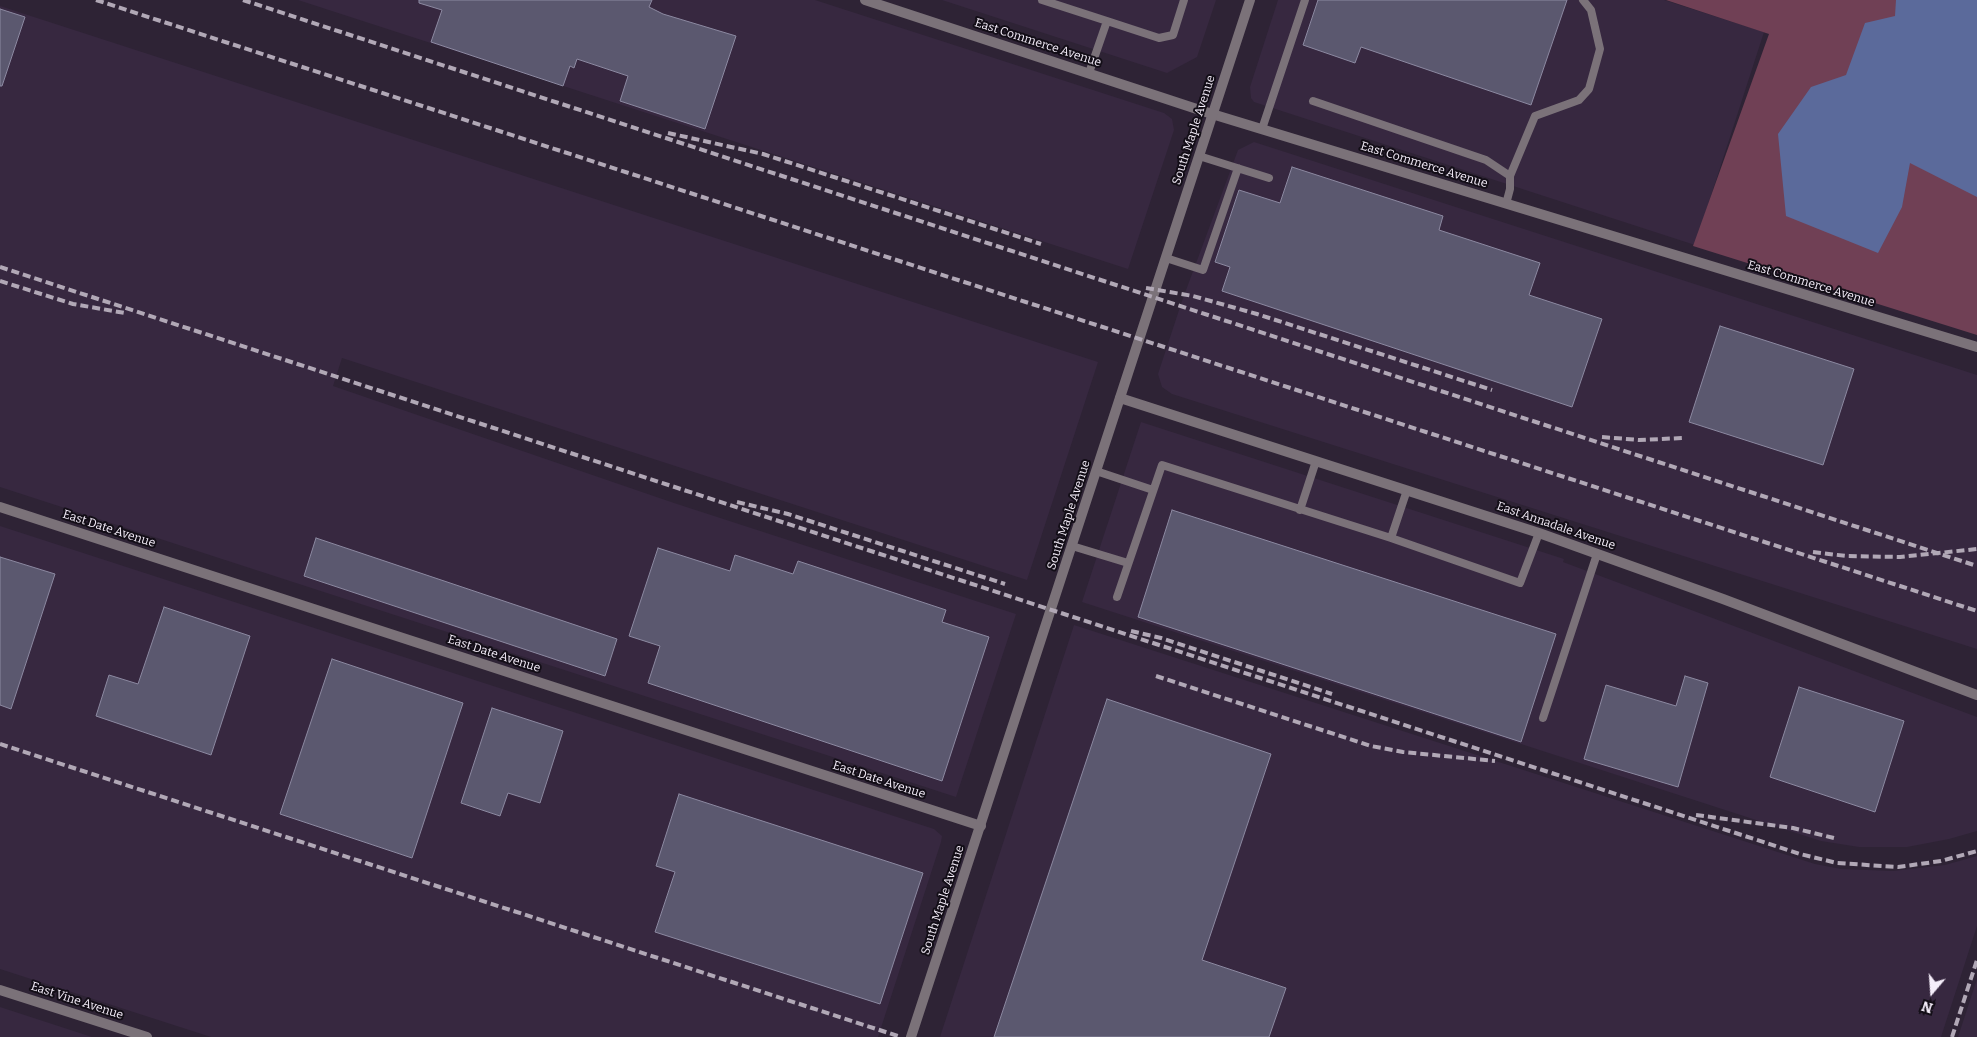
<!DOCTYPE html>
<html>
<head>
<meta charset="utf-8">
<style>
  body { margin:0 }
  #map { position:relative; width:1977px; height:1037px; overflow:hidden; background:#2e2335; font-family:Bitter,serif }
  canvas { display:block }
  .north { position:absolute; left:1907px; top:967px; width:50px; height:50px; -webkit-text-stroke:4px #130e17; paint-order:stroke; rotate:198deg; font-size:14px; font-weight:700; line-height:20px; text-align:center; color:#f5eefa }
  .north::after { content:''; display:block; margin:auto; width:18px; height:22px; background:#f5eefa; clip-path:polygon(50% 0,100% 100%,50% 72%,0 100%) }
</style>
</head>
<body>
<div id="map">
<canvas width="1977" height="1037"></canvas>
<div class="north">N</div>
</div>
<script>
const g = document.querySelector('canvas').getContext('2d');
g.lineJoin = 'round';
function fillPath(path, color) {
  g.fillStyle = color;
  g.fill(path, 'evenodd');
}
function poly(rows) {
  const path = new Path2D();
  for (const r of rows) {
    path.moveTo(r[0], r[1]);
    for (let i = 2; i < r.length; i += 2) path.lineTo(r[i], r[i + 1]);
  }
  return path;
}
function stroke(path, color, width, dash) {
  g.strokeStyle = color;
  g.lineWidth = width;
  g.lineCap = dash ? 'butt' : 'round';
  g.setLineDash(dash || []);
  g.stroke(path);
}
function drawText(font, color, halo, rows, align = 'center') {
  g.font = font + ' Bitter,serif';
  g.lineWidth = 4;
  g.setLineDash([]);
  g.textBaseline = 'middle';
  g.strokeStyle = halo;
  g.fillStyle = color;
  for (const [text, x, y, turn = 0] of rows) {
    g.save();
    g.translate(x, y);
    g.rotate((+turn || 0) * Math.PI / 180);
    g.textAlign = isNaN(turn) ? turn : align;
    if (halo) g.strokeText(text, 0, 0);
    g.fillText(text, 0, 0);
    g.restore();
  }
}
const built = poly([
  [298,0,815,0,1164,113,1172,119,1174,130,1128,269],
  [942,0,1216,0,1197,57,1167,73],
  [1278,0,1664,0,1764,32,1695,245,1254,102,1251,98,1250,87],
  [0,6,1098,362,1027,580,342,358,333,386,674,503,1016,614,956,797,0,487],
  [1254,142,1977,375,1977,649,1172,394,1162,387,1158,374,1182,301,1238,150],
  [1141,422,1564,559,1563,562,1977,717,1977,831,1949,839,1907,847,1859,847,1821,841,1082,602],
  [0,526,934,829,942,836,941,842,878,1037,211,1037,0,969],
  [1074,625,1815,864,1841,869,1893,871,1945,865,1977,856,1977,926,1941,1037,940,1037],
  [1977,979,1977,1037,1958,1037],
  [0,1007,92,1037,0,1037]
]);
const green = poly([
  [1666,0,1977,0,1977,335,1693,246,1769,34]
]);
const water = poly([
  [1896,0,1977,0,1977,197,1910,163,1902,207,1878,253,1786,216,1778,134,1811,87,1846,75,1865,23,1895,16]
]);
const building = poly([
  [419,0,652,0,649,7,663,14,736,36,705,129,620,101,628,76,577,59,574,68,570,66,563,86,431,42,442,10,419,3,419,0],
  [1318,0,1567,0,1531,105,1361,47,1355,63,1303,45,1318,0],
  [0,9,25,17,2,86,0,86,0,9],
  [1292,167,1443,216,1439,230,1540,263,1529,295,1602,319,1572,407,1222,291,1230,267,1215,262,1239,190,1280,203,1292,167],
  [1720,326,1854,369,1823,465,1689,422,1720,326],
  [1172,510,1556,634,1521,742,1138,617,1172,510],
  [316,538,617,639,605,676,304,576,316,538],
  [658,548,730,571,735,555,793,574,798,561,946,610,942,622,989,637,942,781,648,683,660,646,629,636,658,548],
  [0,557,55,574,11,709,0,705,0,557],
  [164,607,250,636,211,755,96,716,109,675,138,684,164,607],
  [332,659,463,703,412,858,280,814,332,659],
  [1685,676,1708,683,1678,787,1584,759,1606,685,1676,706,1685,676],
  [1799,687,1904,721,1875,812,1770,777,1799,687],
  [1107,699,1271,754,1202,960,1286,988,1269,1037,994,1037,1107,699],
  [492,708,563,731,540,803,508,793,500,816,461,803,492,708],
  [679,794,923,873,880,1004,655,932,675,872,656,866,679,794]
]);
const service = poly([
  [1042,0,1107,21,1089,73],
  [1107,21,1159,38,1173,35,1184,0],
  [1313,101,1486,160,1510,176,1510,189,1506,204],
  [1262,129,1305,0],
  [1199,156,1269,178],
  [1510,176,1535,116,1579,100,1589,89,1600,49,1591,10,1583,0],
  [1166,258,1203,270,1238,168],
  [1096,471,1153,490],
  [1300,510,1316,461],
  [1391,538,1407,490],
  [1072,546,1128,563],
  [1117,597,1162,465,1391,538,1520,583,1539,533],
  [1543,718,1597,554]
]);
const minor = poly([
  [865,0,1212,114,1977,347],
  [1120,398,1539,533,1723,599,1977,695],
  [0,507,981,826],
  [0,990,147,1037]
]);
const tertiary = poly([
  [911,1037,1250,0]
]);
const rail = poly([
  [96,0,1977,611],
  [243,0,1977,566],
  [668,133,763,154,1041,244],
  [0,267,1800,854,1837,863,1898,867,1941,861,1977,851],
  [0,281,73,304,125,313],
  [1146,288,1193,296,1257,314,1492,390],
  [1602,437,1639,440,1683,438],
  [737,502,788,514,1005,584],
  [1813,552,1846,556,1900,557,1977,549],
  [1131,631,1161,638,1332,694],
  [1156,676,1371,746,1403,752,1495,761],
  [0,744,901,1037],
  [1696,815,1793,828,1834,838],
  [1952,1037,1977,960]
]);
const streetNames = [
  ["East Commerce Avenue",1038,43,18],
  ["South Maple Avenue",1194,130,-72],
  ["East Commerce Avenue",1424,165,17],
  ["East Commerce Avenue",1811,284,17],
  ["South Maple Avenue",1069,515,-72],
  ["East Annadale Avenue",1556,526,19],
  ["East Date Avenue",109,529,18],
  ["East Date Avenue",494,654,18],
  ["East Date Avenue",879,780,18],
  ["South Maple Avenue",943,900,-72],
  ["East Vine Avenue",77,1001,18]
];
fillPath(built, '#372840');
fillPath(green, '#704055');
fillPath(water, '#5b6a9b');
fillPath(building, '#5b586f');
stroke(building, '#8c89a1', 1);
stroke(service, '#7b7279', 8);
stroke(minor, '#7b7279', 10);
stroke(tertiary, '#7b7279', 10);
stroke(rail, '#b1a8b6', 4, [8, 4]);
drawText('12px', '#f5eefa', '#130e17', streetNames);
</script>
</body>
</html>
